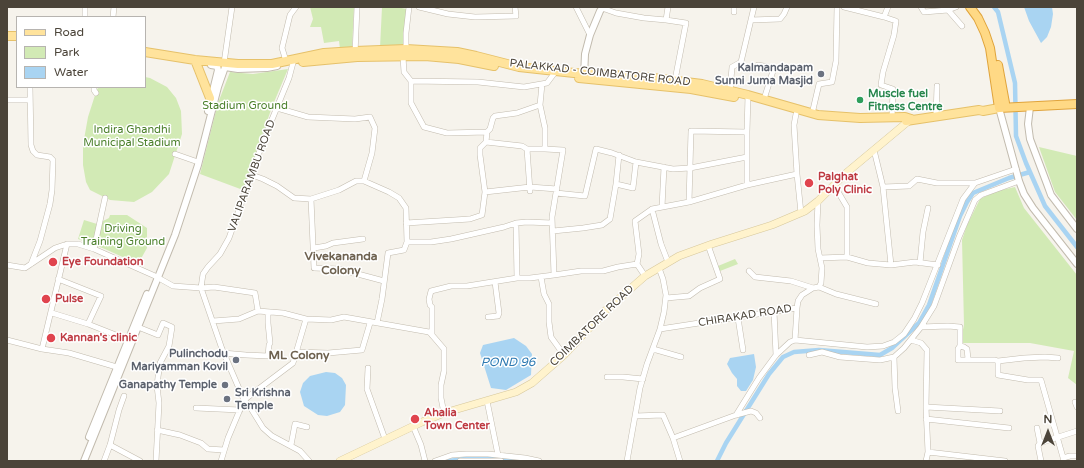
<!DOCTYPE html>
<html>
<head>
<meta charset="utf-8">
<style>
  body { margin:0 }
  #map { position:relative; width:1084px; height:468px; overflow:hidden; background:#f6f3ec; font-family:"Varela Round",sans-serif }
  canvas { display:block }
  .frame { position:absolute; inset:0; border:8px solid #4b4439; pointer-events:none }
  .legend { position:absolute; left:16px; top:16px; width:130px; height:72px; box-sizing:border-box; background:#fff; border:1px solid #b7b4b0; margin:0; padding:5px 7px; list-style:none; font-size:12px; color:#4b4439 }
  .legend li { display:flex; align-items:center; gap:8px; height:20px }
  .legend b { width:20px; border:1px solid #b7b4b0 }
  .north { position:absolute; left:1028px; top:412px; width:40px; height:40px; -webkit-text-stroke:3px #fff; paint-order:stroke; rotate:0deg; font-size:11px; font-weight:700; line-height:16px; text-align:center; color:#4b4439 }
  .north::after { content:''; display:block; margin:auto; width:14px; height:18px; background:#4b4439; clip-path:polygon(50% 0,100% 100%,50% 72%,0 100%) }
</style>
</head>
<body>
<div id="map">
<canvas width="1084" height="468"></canvas>
<div class="frame"></div>
<ul class="legend">
<li><b style="height:5px;background:#ffe39c"></b>Road</li>
<li><b style="height:11px;background:#d2eab5"></b>Park</li>
<li><b style="height:11px;background:#a9d4f2"></b>Water</li>
</ul>
<div class="north">N</div>
</div>
<script>
const g = document.querySelector('canvas').getContext('2d');
g.lineJoin = 'round';
function fillPath(path, color) {
  g.fillStyle = color;
  g.fill(path, 'evenodd');
}
function poly(rows) {
  const path = new Path2D();
  for (const r of rows) {
    path.moveTo(r[0], r[1]);
    for (let i = 2; i < r.length; i += 2) path.lineTo(r[i], r[i + 1]);
  }
  return path;
}
function stroke(path, color, width, dash) {
  g.strokeStyle = color;
  g.lineWidth = width;
  g.lineCap = dash ? 'butt' : 'round';
  g.setLineDash(dash || []);
  g.stroke(path);
}
function drawText(font, color, halo, rows, align = 'center') {
  g.font = font + ' "Varela Round",sans-serif';
  g.lineWidth = 3;
  g.setLineDash([]);
  g.textBaseline = 'middle';
  g.strokeStyle = halo;
  g.fillStyle = color;
  for (const [text, x, y, turn = 0] of rows) {
    g.save();
    g.translate(x, y);
    g.rotate((+turn || 0) * Math.PI / 180);
    g.textAlign = isNaN(turn) ? turn : align;
    if (halo) g.strokeText(text, 0, 0);
    g.fillText(text, 0, 0);
    g.restore();
  }
}
const green = poly([
  [310,7,354,7,352,49,340,49,339,41,324,43,321,27,310,27,313,19],
  [382,7,396,7,407,9,403,49,380,48],
  [288,69,272,107,243,190,200,174,218,103,230,72,253,74],
  [145,77,150,78,167,87,176,98,181,111,182,134,169,174,152,192,134,202,110,200,90,190,86,182,83,165,83,145,88,117,97,89,100,87,145,87],
  [1039,147,1077,156,1077,220,1055,192],
  [1015,187,1024,208,1077,275,1077,385,1068,378,1074,351,1030,343,960,343,964,325,962,240,967,225,980,199,997,191],
  [110,215,127,215,147,228,147,248,138,264,105,249,78,239,84,220,97,224,109,218],
  [735,259,738,264,720,271,718,266]
]);
const water = poly([
  [1024,7,1052,7,1053,14,1051,27,1047,37,1041,43,1029,21],
  [514,338,526,346,532,354,531,375,506,390,491,388,480,353,483,345],
  [754,354,756,367,753,380,746,391,741,391,737,386,737,379,732,373,727,364,730,358],
  [326,372,335,373,342,378,346,385,345,405,340,412,327,416,318,415,304,406,300,392,303,383,310,376]
]);
const canal = poly([
  [994,7,998,12,1015,83,1016,136,1026,163,1045,206,1077,247],
  [448,461,474,458,500,459,520,461],
  [717,461,726,443,769,374,783,357,794,352,819,350,880,355,892,348,919,323,929,305,960,216,967,202,973,193,1009,178,1030,172]
]);
const minor = poly([
  [85,7,85,17],
  [419,7,448,14,475,17,516,16,515,7],
  [576,7,590,35],
  [668,7,666,20,686,23,675,80],
  [844,7,884,17,888,7],
  [921,7,924,12,948,10,956,7],
  [602,8,616,13,644,18,666,20],
  [948,10,962,26],
  [734,12,734,7],
  [113,17,114,7],
  [884,17,896,21,894,35,883,72,881,85,893,89,892,118],
  [751,20,780,19,784,14,787,7],
  [406,52,406,33,409,7],
  [355,54,357,7],
  [403,57,404,72,411,81,411,103,424,127,447,133,487,132,490,129,493,118,495,116,517,113,540,105,542,84],
  [294,59,289,78,264,139,229,238,220,254,208,267,203,274,201,288,214,287,255,293,258,311,283,313,306,319,331,320,344,317,429,332,432,335,444,349,444,371,441,385,441,398,444,413],
  [286,61,282,48,290,15,296,7],
  [224,63,232,7],
  [758,65,774,68,764,99],
  [411,81,478,82,524,87,547,83,556,71],
  [30,87,31,145,33,151,37,155,50,157,53,160,52,190,50,204,40,241,31,264],
  [94,87,94,90,96,93],
  [730,91,732,67,741,62,754,7],
  [748,95,747,132,747,185,797,174,794,125,796,114],
  [7,100,30,100],
  [277,108,308,117,355,119,370,117,375,128,372,153,364,181],
  [812,114,819,84,832,82,836,61,837,7],
  [936,116,937,86],
  [747,132,691,131,689,202,747,185],
  [486,142,522,146,527,149],
  [874,150,883,187,909,186,917,179,937,183,975,183],
  [175,154,198,162],
  [797,174,801,213],
  [252,175,263,179,277,186,294,198,311,199,314,268,339,269,384,281],
  [616,184,619,155],
  [834,185,847,207,847,257],
  [883,187,891,265],
  [530,191,527,149,545,149,545,128,540,105],
  [485,192,530,187,557,189],
  [556,193,585,196,596,149,612,153,636,162,673,169,690,168,747,157],
  [311,199,339,190,356,181,364,181,389,192,399,198,406,208,407,242],
  [662,207,664,167],
  [652,209,661,244,668,262],
  [406,223,470,219,482,215,485,192,480,155,480,148,486,142,487,132],
  [516,223,517,278],
  [553,231,583,228,602,225,610,219,616,184,633,188,636,162],
  [314,248,326,246,333,243,363,239],
  [94,249,105,198],
  [820,258,847,257,868,263,891,265,915,262,938,265],
  [920,263,923,232,928,208],
  [637,264,645,276],
  [7,265,25,268,55,248,67,244,78,244,94,249,155,276,173,286,201,288,222,349,244,400,228,438,221,461],
  [659,268,663,279,666,295,664,312,660,329,797,308,798,301,802,295,813,288,819,287,821,283,822,268,818,249,817,225,818,201],
  [749,271,755,277,791,281,813,288],
  [554,275,581,271,603,271,618,267,637,264,639,254,635,221,652,209,689,202],
  [541,277,544,294,549,304,549,322,551,337,564,355],
  [58,279,101,296,88,324,121,337],
  [819,287,836,294,876,304],
  [666,298,689,296,700,288,720,279,708,245],
  [774,311,776,355],
  [52,313,88,324],
  [488,317,498,316,499,313,495,282],
  [738,318,743,350],
  [306,319,293,363,244,400,250,407,263,428,272,436,300,451,309,461],
  [213,321,239,319,258,311],
  [377,323,382,299,388,253,404,250,407,242,431,242,451,239,504,227,516,223,527,222,552,223],
  [138,327,158,335,163,323,172,327,169,346,160,363,158,377,157,386,159,403,156,461],
  [921,327,948,326,960,327,960,346,958,349,958,360,995,360,998,361,1024,358,1045,357,1058,358],
  [432,335,432,307,430,305,429,299,431,291,451,286,467,286,517,278,530,278,554,275,552,217,563,150,545,149],
  [7,340,42,349,69,353,120,368],
  [795,340,797,308],
  [911,340,921,343,927,350,926,407,928,452,926,461],
  [960,346,964,347,967,349,968,359],
  [42,349,67,244],
  [653,349,681,357],
  [297,352,328,353,362,350,370,323],
  [223,353,246,355,268,356,269,345,270,343,268,323,268,313],
  [809,355,822,352,840,357,880,360,894,357,904,348,921,327,934,306,959,237,975,200,981,195,1019,181],
  [894,357,895,388,898,411],
  [998,361,998,375,1028,380,1041,380,1064,461],
  [368,368,367,389,385,439],
  [607,377,623,377,643,379],
  [487,401,498,455],
  [1075,402,1077,407],
  [926,407,1000,411],
  [196,408,240,410],
  [736,415,759,378,776,355,790,342,795,340,867,347,883,346,894,342,904,334,914,319,922,303,963,199,975,183,1016,169],
  [635,416,663,415,673,438,736,415,751,411,756,413,760,418],
  [926,419,1009,428],
  [413,426,421,445,425,461],
  [1037,428,1040,443],
  [157,430,180,435,201,443,208,449,224,450],
  [673,438,680,461],
  [110,445,140,461],
  [291,445,295,424,307,427],
  [928,452,1005,461],
  [1063,458,1070,456,1077,456],
  [104,461,110,445,119,410,124,396],
  [435,461,452,455,466,454,488,454,525,458,539,461],
  [460,461,501,461],
  [627,461,640,388,647,364,660,329],
  [1041,461,1038,446,1040,443,1077,431]
]);
const tertiary = poly([
  [584,77,585,54,590,35,600,11,603,7],
  [1030,107,1028,124,1030,139,1047,184,1051,195,1077,229],
  [999,108,1019,181,1024,194,1033,208,1077,264],
  [208,111,218,70,217,66,211,65],
  [89,437,147,294],
  [84,461,175,235,198,165,218,87,225,67,238,69,267,68,277,66]
]);
const secondary = poly([
  [340,461,422,422,444,413,516,392,532,383,564,355,606,310,645,276,679,256,712,244,772,225,805,211,818,201,845,174,911,119]
]);
const primary = poly([
  [7,36,17,36],
  [145,52,195,60,238,64,272,64,324,53,355,51,406,49,457,52,476,56,519,67,574,73,645,77,702,84,748,95,818,115,860,118,905,117,911,119],
  [195,60,210,98],
  [303,62,357,57,425,56,459,59,494,66],
  [579,78,691,89,734,97],
  [906,121,979,110,983,111,999,108]
]);
const trunk = poly([
  [970,7,978,18,985,33,990,48,999,108,1077,104],
  [998,65,1005,103]
]);
const markers = [
  [821,74,4,"#6b7280"],
  [860,100,4,"#2e9e5b"],
  [809,183,5,"#e0444e"],
  [53,262,5,"#e0444e"],
  [46,299,5,"#e0444e"],
  [51,338,5,"#e0444e"],
  [236,360,4,"#6b7280"],
  [225,385,4,"#6b7280"],
  [227,399,4,"#6b7280"],
  [415,419,5,"#e0444e"]
];
const worshipNames = [
  ["Kalmandapam",813,68],
  ["Sunni Juma Masjid",813,81],
  ["Pulinchodu",228,354],
  ["Mariyamman Kovil",228,367],
  ["Ganapathy Temple",217,385],
  ["Sri Krishna",235,393,"left"],
  ["Temple",235,406,"left"]
];
const streetNames = [
  ["PALAKKAD - COIMBATORE ROAD",600,73,6],
  ["VALIPARAMBU ROAD",252,176,-70],
  ["CHIRAKAD ROAD",745,316,-9],
  ["COIMBATORE ROAD",592,326,-44]
];
const leisureNames = [
  ["Muscle fuel",868,94],
  ["Fitness Centre",868,107]
];
const parkNames = [
  ["Stadium Ground",245,106],
  ["Indira Ghandhi",132,130],
  ["Municipal Stadium",132,143],
  ["Driving",123,229],
  ["Training Ground",123,242]
];
const healthNames = [
  ["Palghat",818,177],
  ["Poly Clinic",818,190],
  ["Eye Foundation",62,262],
  ["Pulse",55,299],
  ["Kannan's clinic",60,338],
  ["Ahalia",424,413],
  ["Town Center",424,426]
];
const neighbourhoodNames = [
  ["Vivekananda",341,257],
  ["Colony",341,271],
  ["ML Colony",299,356]
];
const waterNames = [
  ["POND 96",508,363]
];
fillPath(green, '#d2eab5');
fillPath(water, '#a9d4f2');
stroke(canal, '#a9d4f2', 4.5);
stroke(minor, '#c2bbae', 6);
stroke(tertiary, '#c2bbae', 8);
stroke(secondary, '#d6c79b', 8);
stroke(primary, '#e6c16a', 10);
stroke(trunk, '#e0a43c', 10);
stroke(minor, '#fff', 5);
stroke(tertiary, '#fff', 6);
stroke(secondary, '#fff3cd', 7);
stroke(primary, '#ffe39c', 8);
stroke(trunk, '#ffd985', 8);
for (const [x, y, r, color] of markers) {
  const dot = new Path2D();
  dot.arc(x, y, r, 0, 2 * Math.PI);
  g.fillStyle = color;
  g.fill(dot);
  stroke(dot, '#fff', 1.5);
}
drawText('bold 11px', '#5b616d', '#fff', worshipNames, 'right');
drawText('11px', '#4b4439', '#fff', streetNames);
drawText('bold 11px', '#27864d', '#fff', leisureNames, 'left');
drawText('11px', '#4a7f2a', '#fff', parkNames);
drawText('bold 11px', '#be3a42', '#fff', healthNames, 'left');
drawText('bold 12px', '#6e6250', '#fff', neighbourhoodNames);
drawText('italic 12px', '#2e7ab2', '#fff', waterNames);
</script>
</body>
</html>
